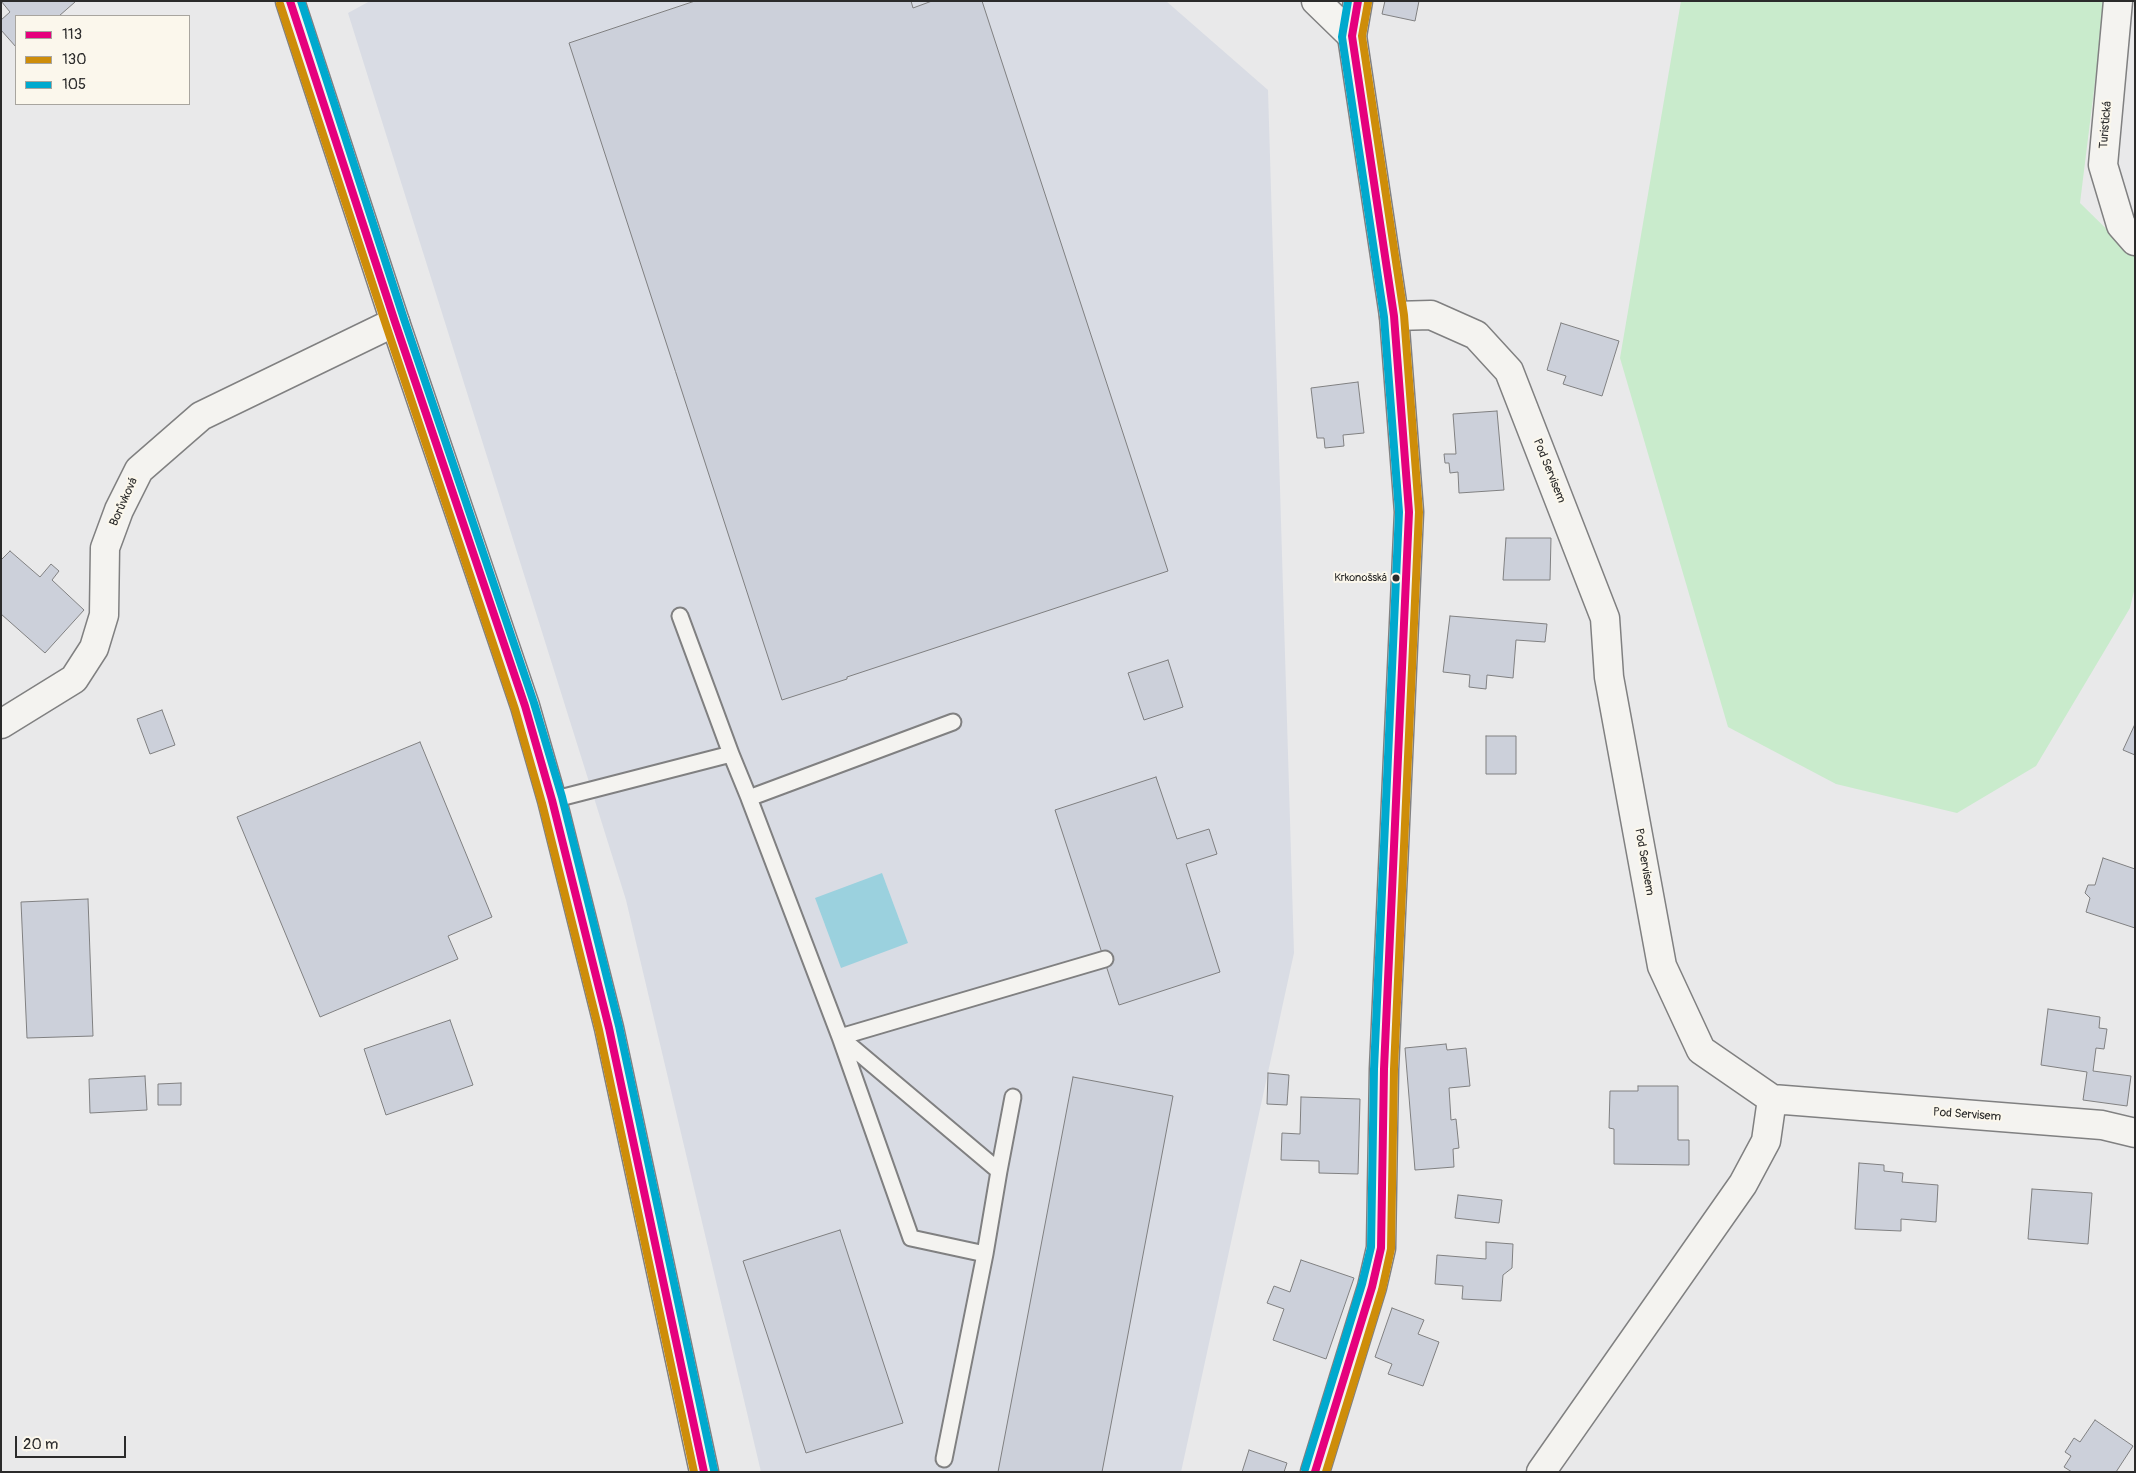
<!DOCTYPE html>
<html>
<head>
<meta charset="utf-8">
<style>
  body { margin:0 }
  #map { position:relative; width:2136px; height:1473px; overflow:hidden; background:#e9e9ea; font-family:Pangolin,sans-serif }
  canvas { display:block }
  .frame { position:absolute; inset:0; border:2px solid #2b2b2b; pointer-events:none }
  .legend { position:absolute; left:15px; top:15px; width:175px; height:90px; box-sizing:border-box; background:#fbf7ec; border:1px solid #a8a59f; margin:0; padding:6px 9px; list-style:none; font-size:15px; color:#2b2b2b }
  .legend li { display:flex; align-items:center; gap:10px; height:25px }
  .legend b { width:25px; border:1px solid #a8a59f }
  .scale { position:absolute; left:15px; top:1436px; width:111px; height:22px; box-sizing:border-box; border:2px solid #2b2b2b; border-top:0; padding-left:6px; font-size:15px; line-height:18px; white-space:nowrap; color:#2b2b2b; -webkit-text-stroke:4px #fbf7ec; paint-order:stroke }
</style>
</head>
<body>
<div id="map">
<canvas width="2136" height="1473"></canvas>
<div class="frame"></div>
<ul class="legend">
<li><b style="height:6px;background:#e5007d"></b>113</li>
<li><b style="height:6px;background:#ce8d09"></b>130</li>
<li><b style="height:6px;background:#00a9ce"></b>105</li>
</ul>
<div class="scale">20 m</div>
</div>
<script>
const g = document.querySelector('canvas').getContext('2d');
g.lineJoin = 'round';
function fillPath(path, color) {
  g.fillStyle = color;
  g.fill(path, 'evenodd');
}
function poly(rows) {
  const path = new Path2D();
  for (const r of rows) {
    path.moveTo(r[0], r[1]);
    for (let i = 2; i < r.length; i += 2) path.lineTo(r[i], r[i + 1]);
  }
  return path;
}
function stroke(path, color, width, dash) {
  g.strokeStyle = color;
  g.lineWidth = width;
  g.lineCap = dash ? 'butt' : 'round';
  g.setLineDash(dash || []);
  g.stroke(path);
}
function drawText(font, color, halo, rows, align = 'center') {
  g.font = font + ' Pangolin,sans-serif';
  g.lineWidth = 4;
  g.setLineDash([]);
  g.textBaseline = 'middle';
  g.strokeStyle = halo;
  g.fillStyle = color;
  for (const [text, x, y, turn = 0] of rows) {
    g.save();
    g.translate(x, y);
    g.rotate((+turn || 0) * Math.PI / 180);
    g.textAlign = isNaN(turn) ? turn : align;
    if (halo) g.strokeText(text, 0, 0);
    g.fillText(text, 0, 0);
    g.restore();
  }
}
const built = poly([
  [370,1,1166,1,1268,90,1294,953,1181,1472,761,1472,626,900,348,13]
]);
const green = poly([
  [1681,1,2105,1,2080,203,2135,257,2135,587,2130,608,2036,766,1957,813,1836,784,1728,727,1620,358]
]);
const water = poly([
  [882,873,908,943,841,968,815,898]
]);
const building = poly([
  [1,1,74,1,75,2,59,16,16,16,16,47,1,30,1,20,10,12,1,1],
  [695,1,911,1,913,8,932,1,982,1,1168,571,847,677,847,679,782,700,569,43,695,1],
  [1385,1,1419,1,1415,21,1382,14,1385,1],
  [1561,323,1619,341,1602,396,1563,384,1566,376,1547,370,1561,323],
  [1358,382,1364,433,1343,435,1344,446,1325,448,1324,438,1317,438,1311,388,1358,382],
  [1497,411,1504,490,1459,493,1458,472,1450,473,1449,463,1445,463,1444,454,1456,454,1453,414,1497,411],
  [1506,538,1551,538,1550,580,1503,580,1506,538],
  [10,551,40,577,51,564,59,571,52,580,84,610,45,653,1,614,1,560,10,551],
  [1450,616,1547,624,1545,642,1516,640,1513,678,1487,675,1486,689,1469,687,1470,675,1443,672,1450,616],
  [1168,660,1183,707,1144,720,1128,673,1168,660],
  [162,710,175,745,150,754,137,719,162,710],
  [2135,724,2135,755,2123,750,2135,724],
  [1486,736,1516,736,1516,774,1486,774,1486,736],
  [420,742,492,917,448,936,458,959,320,1017,237,817,420,742],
  [1156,777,1177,839,1209,829,1217,854,1186,864,1220,972,1119,1005,1055,810,1156,777],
  [2103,858,2135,869,2135,928,2086,912,2090,898,2085,893,2088,885,2095,885,2103,858],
  [88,899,93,1036,27,1038,21,902,88,899],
  [2048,1009,2100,1017,2099,1028,2107,1029,2104,1049,2096,1048,2093,1071,2131,1076,2127,1106,2083,1100,2087,1072,2041,1065,2048,1009],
  [450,1020,473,1085,386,1115,364,1049,450,1020],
  [1446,1044,1447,1050,1466,1048,1470,1086,1449,1088,1451,1120,1456,1119,1459,1148,1453,1149,1454,1167,1415,1170,1405,1048,1446,1044],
  [1268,1073,1289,1075,1287,1105,1267,1104,1268,1073],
  [145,1076,147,1110,90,1113,89,1079,145,1076],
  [1073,1077,1173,1096,1102,1472,998,1472,1073,1077],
  [181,1083,181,1105,158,1105,158,1084,181,1083],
  [1638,1086,1678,1086,1678,1140,1689,1140,1689,1165,1614,1164,1614,1129,1609,1128,1610,1091,1638,1091,1638,1086],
  [1301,1097,1360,1099,1358,1174,1319,1173,1319,1161,1281,1160,1282,1133,1300,1134,1301,1097],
  [1859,1163,1884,1165,1884,1171,1903,1173,1902,1182,1938,1185,1936,1222,1901,1219,1901,1231,1855,1229,1859,1163],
  [2032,1189,2092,1193,2088,1244,2028,1239,2032,1189],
  [1458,1195,1502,1200,1499,1223,1455,1218,1458,1195],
  [840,1230,903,1423,806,1453,743,1261,840,1230],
  [1486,1242,1513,1244,1512,1268,1503,1275,1501,1301,1462,1299,1463,1286,1435,1284,1437,1255,1486,1259,1486,1242],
  [1301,1260,1354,1278,1326,1359,1273,1340,1284,1309,1267,1303,1274,1286,1290,1292,1301,1260],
  [1392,1308,1424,1320,1418,1334,1439,1342,1423,1386,1388,1374,1392,1364,1375,1357,1392,1308],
  [2095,1420,2133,1446,2116,1472,2072,1472,2064,1467,2071,1456,2065,1452,2074,1438,2080,1442,2095,1420],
  [1249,1450,1287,1463,1284,1472,1242,1472,1249,1450]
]);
const service = poly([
  [731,754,749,798,953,722],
  [749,798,840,1037,1105,959],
  [552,800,731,754,680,616],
  [999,1171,1013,1097],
  [944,1459,985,1254,911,1238,840,1037,999,1171,985,1254]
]);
const minor = poly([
  [1316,1,1352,36],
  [2118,1,2103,165,2121,225,2135,241],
  [1394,316,1431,315,1476,335,1509,371,1605,618,1609,677,1662,966,1701,1050,1772,1099,2102,1125,2135,1133],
  [1,724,74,679,94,648,104,615,105,548,119,510,139,470,201,416,395,322],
  [1541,1472,1743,1184,1766,1141,1772,1099]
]);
const tertiary = poly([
  [290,1,395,322,525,706,552,800,609,1028,704,1472],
  [1315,1472,1372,1287,1381,1248,1384,1069,1409,512,1394,316,1352,36,1358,1]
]);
const bus1 = poly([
  [290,1,395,322,525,706,552,800,609,1028,704,1472],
  [1315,1472,1372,1287,1381,1248,1384,1069,1409,512,1394,316,1352,36,1358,1]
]);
const bus2 = poly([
  [280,4,386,325,515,709,542,803,599,1030,694,1472],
  [1326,1472,1382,1290,1391,1249,1394,1069,1419,512,1404,315,1362,36,1368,3]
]);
const bus3 = poly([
  [301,1,404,319,534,703,562,797,619,1026,714,1470],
  [1305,1469,1362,1284,1371,1247,1374,1069,1399,512,1384,317,1342,37,1348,1]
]);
const markers = [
  [1396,578,4.5,"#2b2b2b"]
];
const busNames = [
  ["Krkonošská",1387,578]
];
const streetNames = [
  ["Turistická",2106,125,-85],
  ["Pod Servisem",1549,471,68],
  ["Borůvková",124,502,-66],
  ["Pod Servisem",1644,862,80],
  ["Pod Servisem",1967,1115,4]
];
fillPath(built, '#d9dce4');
fillPath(green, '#c9ebcc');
fillPath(water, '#9bd1de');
fillPath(building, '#ccd0da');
stroke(building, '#808081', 1);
stroke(service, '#808081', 19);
stroke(minor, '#808081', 31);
stroke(tertiary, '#808081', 31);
stroke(service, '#f4f3f0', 15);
stroke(minor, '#f4f3f0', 28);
stroke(tertiary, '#f4f3f0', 28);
stroke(bus1, '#e5007d', 8);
stroke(bus2, '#ce8d09', 8);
stroke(bus3, '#00a9ce', 8);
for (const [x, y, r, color] of markers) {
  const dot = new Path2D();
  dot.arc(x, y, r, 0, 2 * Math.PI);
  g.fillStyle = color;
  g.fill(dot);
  stroke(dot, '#fbf7ec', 2);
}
drawText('11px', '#2b2b2b', '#fbf7ec', busNames, 'right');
drawText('12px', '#2b2b2b', '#fbf7ec', streetNames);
</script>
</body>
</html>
